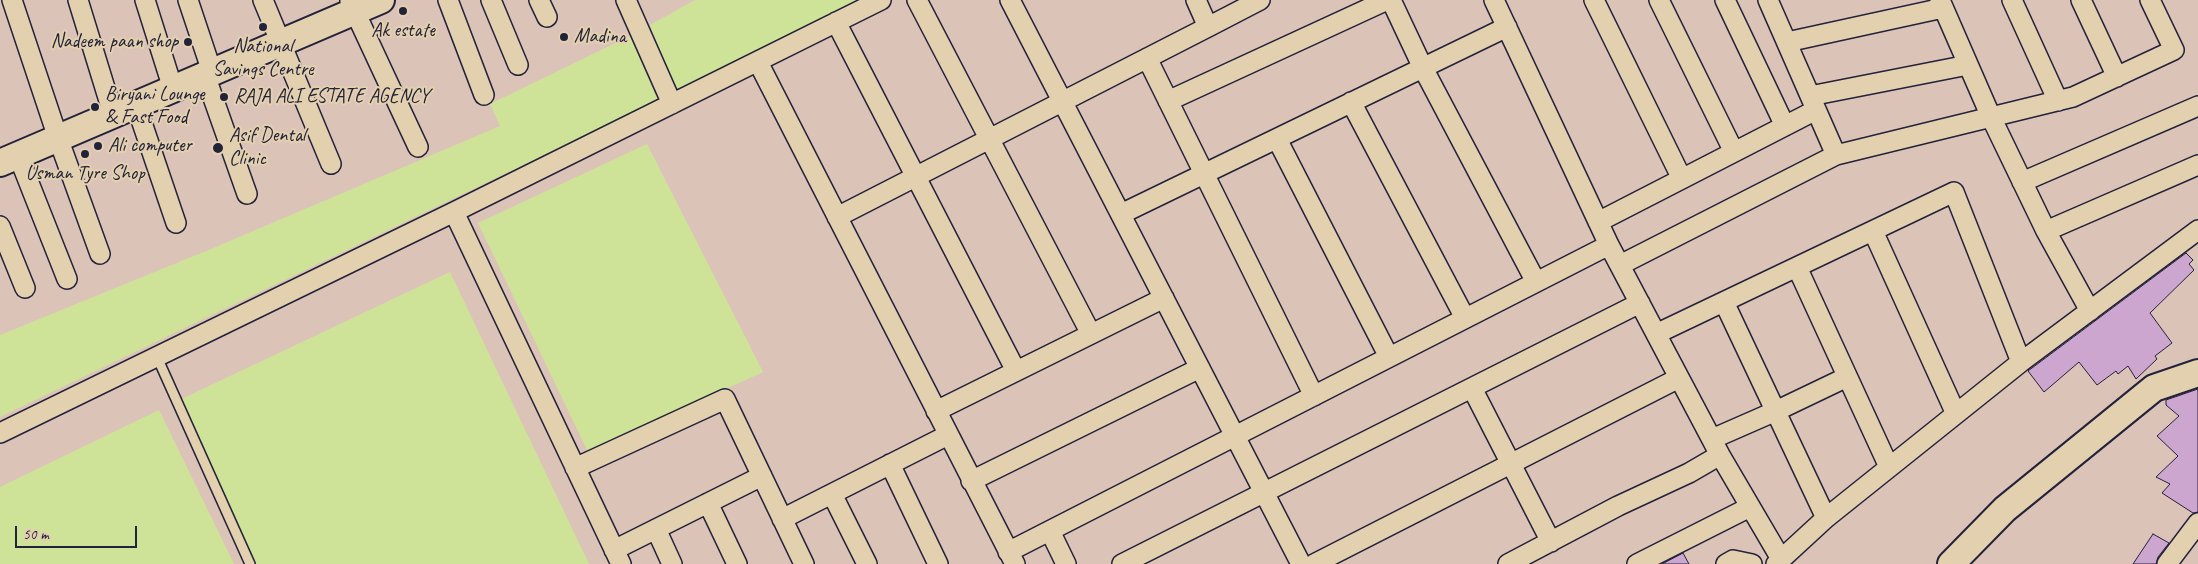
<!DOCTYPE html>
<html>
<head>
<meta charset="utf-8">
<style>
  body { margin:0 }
  #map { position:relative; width:2198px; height:564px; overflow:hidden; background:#dcc3b8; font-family:Caveat,sans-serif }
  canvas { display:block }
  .scale { position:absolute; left:15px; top:526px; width:122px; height:22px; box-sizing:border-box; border:2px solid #22223b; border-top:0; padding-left:6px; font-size:15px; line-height:18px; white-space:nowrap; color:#22223b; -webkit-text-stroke:4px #e3d0ae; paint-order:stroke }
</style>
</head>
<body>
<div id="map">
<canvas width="2198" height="564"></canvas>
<div class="scale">50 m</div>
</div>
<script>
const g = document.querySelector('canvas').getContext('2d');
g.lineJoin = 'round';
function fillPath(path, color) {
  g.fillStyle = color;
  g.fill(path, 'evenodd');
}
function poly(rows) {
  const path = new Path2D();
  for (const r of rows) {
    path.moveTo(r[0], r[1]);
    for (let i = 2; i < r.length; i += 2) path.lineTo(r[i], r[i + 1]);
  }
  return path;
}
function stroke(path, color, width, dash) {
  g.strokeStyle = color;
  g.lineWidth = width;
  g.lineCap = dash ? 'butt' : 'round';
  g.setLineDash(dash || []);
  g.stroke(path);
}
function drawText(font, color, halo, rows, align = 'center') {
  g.font = font + ' Caveat,sans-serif';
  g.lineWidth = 4;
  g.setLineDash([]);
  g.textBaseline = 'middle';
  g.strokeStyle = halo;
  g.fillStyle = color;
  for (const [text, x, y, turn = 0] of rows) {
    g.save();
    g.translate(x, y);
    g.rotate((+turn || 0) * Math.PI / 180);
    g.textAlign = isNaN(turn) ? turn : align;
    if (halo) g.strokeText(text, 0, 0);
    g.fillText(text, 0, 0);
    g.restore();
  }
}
const green = poly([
  [695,0,863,0,678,97,650,25],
  [630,36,658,100,0,417,0,335,211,249,500,126,490,104],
  [647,144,763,372,588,452,478,223],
  [450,272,589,564,255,564,173,403],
  [159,410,234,564,0,564,0,487]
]);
const building = poly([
  [2186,253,2193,260,2189,264,2194,270,2150,313,2172,343,2155,356,2157,359,2136,379,2128,366,2118,374,2116,371,2097,385,2079,362,2044,392,2028,371,2186,253],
  [2198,389,2198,512,2193,513,2162,493,2170,484,2156,477,2178,456,2157,436,2179,416,2166,405,2166,400,2198,389],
  [2153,534,2169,543,2158,557,2156,564,2133,564,2153,534],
  [1683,553,1689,564,1662,564,1683,553]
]);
const lane = poly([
  [157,357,250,564]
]);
const street = poly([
  [12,0,58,138,100,254],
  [78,0,113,114],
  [145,0,173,89],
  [188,0,212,72],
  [263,0,331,164],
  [448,0,484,95],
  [491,0,518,65],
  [539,0,547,17],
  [626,0,672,104],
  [917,0,1091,334],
  [1010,0,1301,564],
  [1391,0,1423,68,1536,282],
  [1494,0,1609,245,1720,455,1781,559],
  [1594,0,1682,179],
  [1659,0,1734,152],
  [1725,0,1785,126],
  [1768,0,1836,155],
  [1940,0,1991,117,2046,231,2090,311],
  [2012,0,2058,101],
  [2081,0,2117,77],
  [350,1,418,147],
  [836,22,1016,371],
  [1208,27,1260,0],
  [1787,42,1943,8],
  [1147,58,1314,396],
  [758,62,1015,564],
  [205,75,247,194],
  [1810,96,1968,65],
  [1168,101,1387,0],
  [1351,102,1465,318],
  [136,105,176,223],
  [1277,139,1389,357],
  [18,155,67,279],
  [2022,182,2198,106],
  [454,212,621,564],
  [1121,214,1507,27],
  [837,217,1208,27,1196,0],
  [1598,222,1816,110],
  [0,226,25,288],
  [1873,231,1956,414],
  [2046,231,2198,165],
  [1620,265,1836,155,2073,97,2174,50,2150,0],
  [1797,267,1889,467],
  [1724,302,1826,518],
  [1656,334,1954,192,2021,362],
  [1472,388,1551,542],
  [936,411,1164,298],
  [0,433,454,212,881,0],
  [1712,439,1776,411,1847,377],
  [890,464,938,564],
  [575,468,725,399,804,564],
  [971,481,1200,368],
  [832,494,867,564],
  [708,503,737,564],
  [782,519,948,435],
  [656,529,672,564],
  [1050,531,1066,564],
  [614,550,762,476],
  [1008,552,1609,245],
  [1122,564,1640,303],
  [1314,564,1679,378],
  [1508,564,1618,506,1689,473,1720,455],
  [1637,564,1750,507],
  [1726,564,1733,560,1752,564],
  [1776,564,1826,518,2021,362,2198,230],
  [2167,564,2198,523]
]);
const secondary = poly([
  [0,163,381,0],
  [1951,564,2005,509,2154,388,2198,373]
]);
const markers = [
  [403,11,5,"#22223b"],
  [263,27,5,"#22223b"],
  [564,37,5,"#22223b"],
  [188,42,5,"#22223b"],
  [224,97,5,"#22223b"],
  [95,107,5,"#22223b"],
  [98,146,5,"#22223b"],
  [218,148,6,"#22223b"],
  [85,154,5,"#22223b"]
];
const poiNames = [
  ["Ak estate",403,31,"center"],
  ["Madina",574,37],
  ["Nadeem paan shop",178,42,"right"],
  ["National",263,47,"center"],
  ["Savings Centre",263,70,"center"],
  ["Biryani Lounge",105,95],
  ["& Fast Food",105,118],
  ["RAJA ALI ESTATE AGENCY",234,97],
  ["Asif Dental",229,136],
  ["Clinic",229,159],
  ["Ali computer",108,146],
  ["Usman Tyre Shop",85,174,"center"]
];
fillPath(green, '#cfe398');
fillPath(building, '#cca6ce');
stroke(building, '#22223b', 1);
stroke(lane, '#22223b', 12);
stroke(street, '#22223b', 22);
stroke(secondary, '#22223b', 30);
stroke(lane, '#e3d0ae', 9);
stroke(street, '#e3d0ae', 19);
stroke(secondary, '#e3d0ae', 26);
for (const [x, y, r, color] of markers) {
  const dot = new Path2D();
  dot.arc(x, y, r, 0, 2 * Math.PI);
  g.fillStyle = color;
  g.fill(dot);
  stroke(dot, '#e3d0ae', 2);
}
drawText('20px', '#22223b', '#e3d0ae', poiNames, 'left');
</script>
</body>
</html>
